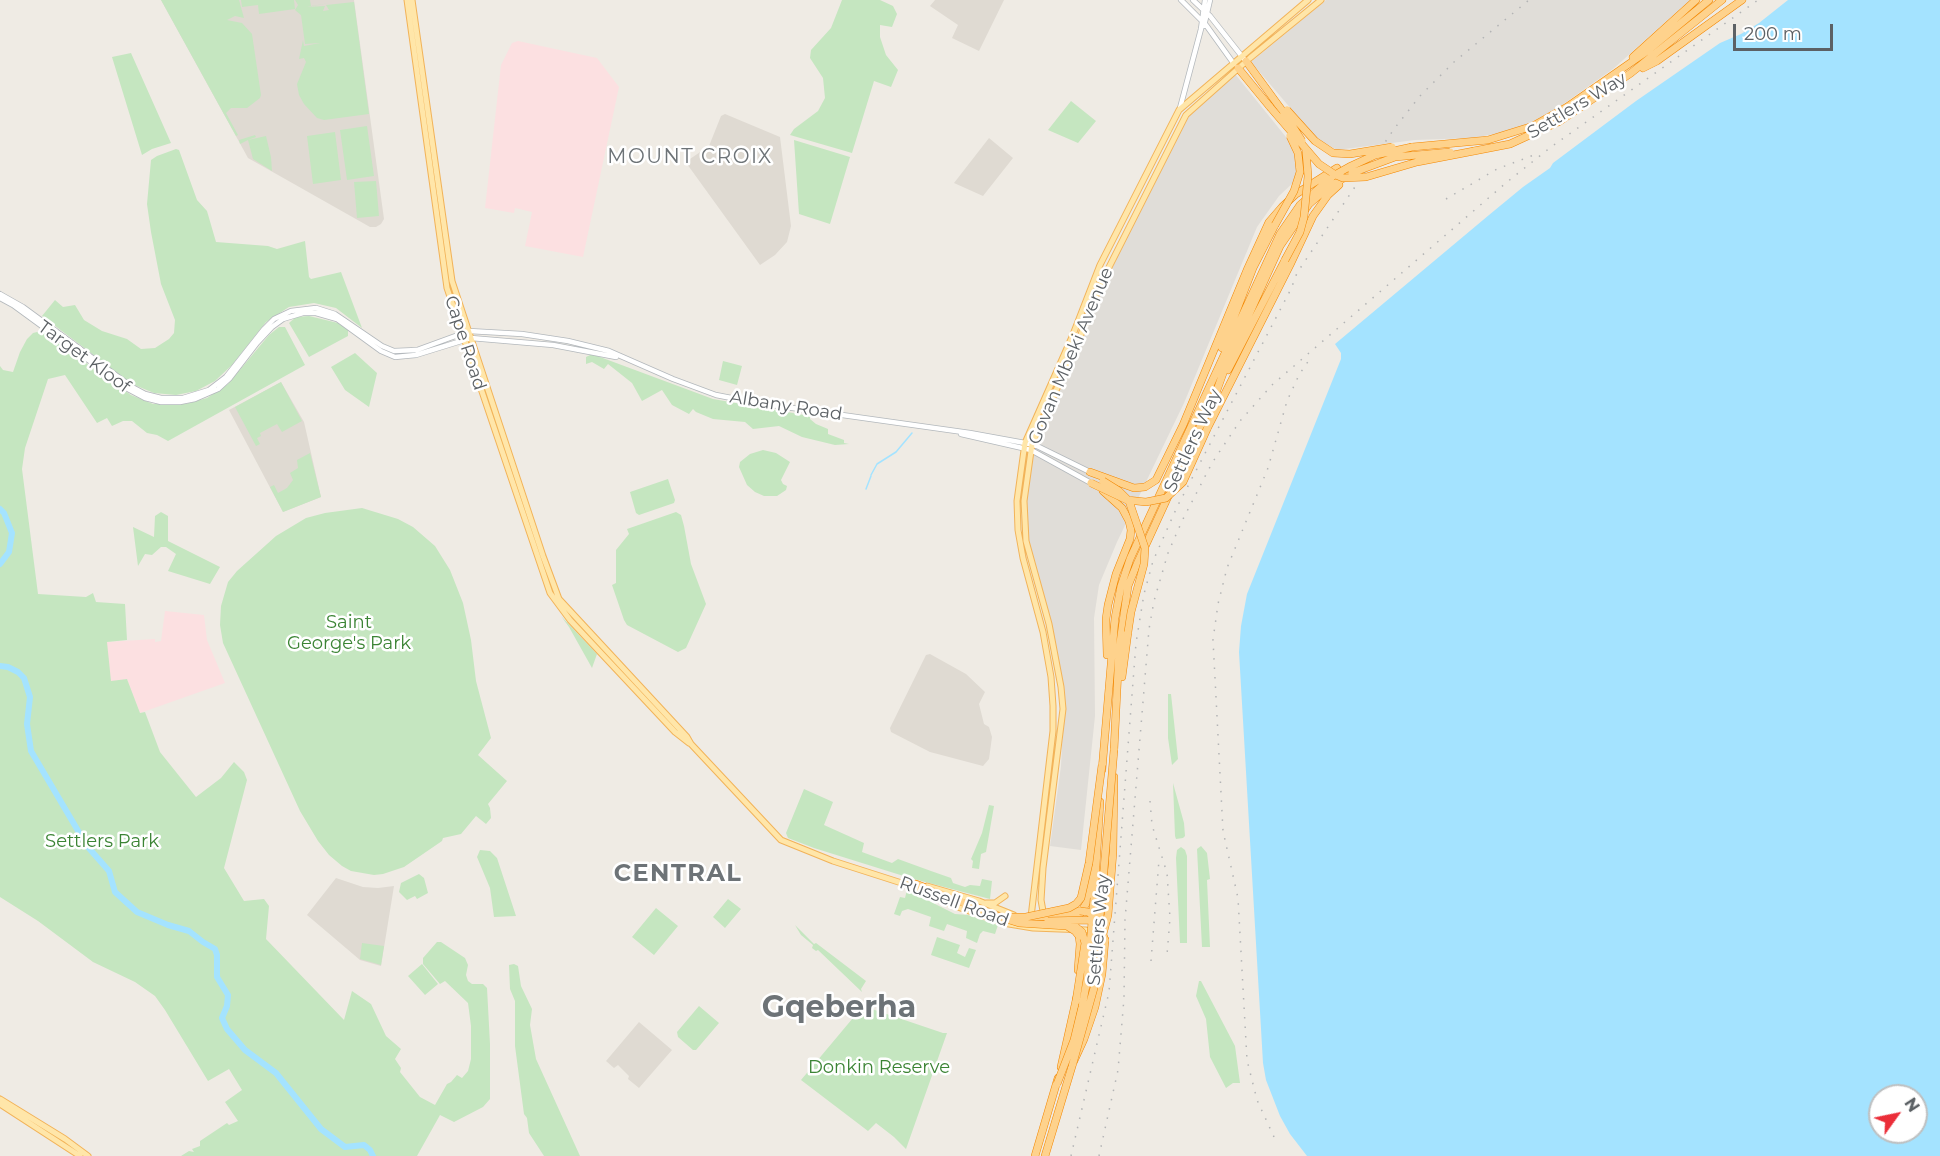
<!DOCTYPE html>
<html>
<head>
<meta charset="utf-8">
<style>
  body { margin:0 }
  #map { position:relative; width:1940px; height:1156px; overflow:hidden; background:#efebe4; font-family:Montserrat,sans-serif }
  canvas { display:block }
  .north { position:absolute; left:1868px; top:1084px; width:60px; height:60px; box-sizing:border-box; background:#fff; border:2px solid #bec0c1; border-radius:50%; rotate:57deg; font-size:16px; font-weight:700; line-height:24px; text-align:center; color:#5c6165 }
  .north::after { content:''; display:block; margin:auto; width:21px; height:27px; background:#eb2e39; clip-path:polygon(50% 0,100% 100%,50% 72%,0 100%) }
  .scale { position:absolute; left:1733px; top:24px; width:100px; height:27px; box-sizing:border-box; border:3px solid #5c6165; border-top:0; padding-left:8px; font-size:18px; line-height:21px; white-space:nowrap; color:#5c6165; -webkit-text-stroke:4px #fff; paint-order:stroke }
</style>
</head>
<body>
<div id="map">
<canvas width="1940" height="1156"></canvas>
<div class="north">N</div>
<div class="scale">200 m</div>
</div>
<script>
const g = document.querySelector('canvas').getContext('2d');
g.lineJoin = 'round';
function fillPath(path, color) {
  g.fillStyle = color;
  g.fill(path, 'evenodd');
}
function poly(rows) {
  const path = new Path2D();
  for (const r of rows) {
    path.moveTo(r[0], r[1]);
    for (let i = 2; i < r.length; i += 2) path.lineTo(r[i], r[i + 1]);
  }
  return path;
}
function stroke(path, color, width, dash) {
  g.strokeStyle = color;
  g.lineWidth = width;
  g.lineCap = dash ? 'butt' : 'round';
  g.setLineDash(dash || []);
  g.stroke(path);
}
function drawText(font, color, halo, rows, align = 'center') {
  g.font = font + ' Montserrat,sans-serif';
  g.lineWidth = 5;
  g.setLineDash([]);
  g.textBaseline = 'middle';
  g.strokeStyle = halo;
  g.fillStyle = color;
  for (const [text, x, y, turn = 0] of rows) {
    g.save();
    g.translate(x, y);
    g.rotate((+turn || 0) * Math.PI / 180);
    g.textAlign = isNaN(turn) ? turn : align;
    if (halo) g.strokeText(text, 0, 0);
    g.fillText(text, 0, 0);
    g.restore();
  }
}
const industrial = poly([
  [1326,0,1690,0,1613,69,1555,110,1524,126,1500,133,1472,138,1415,140,1337,150,1317,139,1251,62],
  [1235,74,1290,142,1297,162,1296,180,1279,196,1257,227,1184,403,1117,542,1099,585,1094,618,1095,716,1081,850,1050,846,1061,766,1064,704,1026,527,1025,496,1032,456,1102,290,1143,201,1190,112]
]);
const education = poly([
  [161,0,354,0,384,219,381,224,376,227,370,227,248,158],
  [935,0,1004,0,979,51,952,38,958,25,930,6],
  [725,114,780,137,791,226,787,242,775,255,760,265,687,164,687,161,709,146,721,116],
  [989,138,1013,158,983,196,954,183],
  [281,382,304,422,321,497,283,512,229,410],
  [930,654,966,674,985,692,979,704,984,724,989,727,992,737,989,759,983,766,930,752,891,732,890,728,926,655],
  [336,878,363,887,378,888,394,886,381,966,360,960,307,915],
  [639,1022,672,1050,639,1088,628,1079,629,1076,618,1065,614,1068,606,1061]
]);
const medical = poly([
  [518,41,597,58,619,87,583,257,525,246,532,212,515,208,514,213,485,208,501,65,512,43],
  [165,611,204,615,207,640,225,683,140,713,127,679,111,682,106,642,155,639,155,642,161,641]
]);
const green = poly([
  [161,0,239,0,244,18,235,16,227,20,242,23,252,34,261,95,260,98,247,108,231,108,226,113,238,135,236,136],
  [241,0,294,0,295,9,259,14,258,5,242,7],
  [295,0,310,0,311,6,330,3,307,7,325,6,323,11,329,10,326,5,354,2,369,114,324,120,317,118,304,104,299,95,297,84,306,62,304,58,299,59,303,40,304,46,320,43,305,44,301,15,295,10,298,5],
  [842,0,880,0,893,6,897,14,892,27,880,25,880,37,886,55,898,70,891,87,874,81,852,153,790,135,794,129,818,111,825,98,823,78,810,58,811,50,831,28],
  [131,53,171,143,152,149,142,155,112,57],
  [1071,101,1096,121,1078,143,1048,130],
  [367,126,374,176,347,180,340,130],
  [335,132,341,180,313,184,307,136],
  [255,135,256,137,248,140,266,136,271,157,272,171,253,159,248,140,240,144,239,140],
  [794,140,850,157,830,224,799,214],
  [176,149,179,150,197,200,207,211,216,242,268,246,277,249,305,241,309,277,311,279,341,272,362,328,336,308,314,303,289,307,266,322,232,365,215,381,196,391,176,395,154,393,132,384,42,316,55,300,63,307,75,305,84,320,102,331,127,339,141,349,155,348,169,339,174,333,175,320,161,284,151,232,147,204,151,160,157,156],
  [376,181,379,216,357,218,354,182],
  [309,316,338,323,348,330,348,336,309,357,289,323,296,317],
  [279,327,285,327,305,365,168,441,157,435,147,433,132,421,123,421,112,426,107,418,97,423,65,375,48,379,25,448,22,469,38,594,86,597,93,593,96,602,125,604,127,640,107,642,111,681,127,679,140,713,145,712,160,752,196,797,221,778,234,762,244,772,247,780,224,868,244,901,264,899,269,906,266,939,344,1020,352,991,371,1004,386,1036,401,1049,395,1059,401,1068,400,1072,420,1097,435,1105,447,1084,451,1082,457,1075,462,1078,468,1071,471,1059,471,1026,468,1003,445,981,440,984,423,964,423,958,437,942,441,942,465,958,468,965,466,975,468,981,472,984,483,984,487,988,490,1044,490,1099,483,1107,454,1122,440,1115,417,1156,181,1156,189,1151,194,1152,192,1149,200,1146,200,1141,227,1123,229,1125,238,1121,225,1102,242,1090,229,1069,208,1081,165,1010,155,996,135,982,93,962,38,921,0,897,0,366,3,370,13,372,20,352,27,339,33,333,41,331,131,395,153,404,185,404,207,398,228,384,269,335],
  [355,353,377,373,369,407,345,390,331,367],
  [592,354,713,399,810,416,810,419,816,424,828,429,828,434,844,440,844,443,849,444,835,445,802,437,779,426,753,429,745,422,713,419,696,412,693,409,689,414,672,405,662,390,642,401,632,383,608,364,604,369,592,362,586,364,586,357],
  [723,361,742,366,737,385,719,380],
  [281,382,302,421,282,432,277,424,260,433,261,436,257,438,260,444,256,446,235,407],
  [763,450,776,453,790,462,781,480,783,484,787,486,786,490,777,496,764,496,755,492,747,485,739,467,740,462,750,454],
  [310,453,321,497,283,512,270,487,274,485,278,493,287,488,293,480,290,473,298,468,297,460],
  [668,479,675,500,674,503,639,515,636,513,630,492],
  [362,508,398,519,413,527,435,546,450,570,463,603,471,640,476,681,491,738,478,755,507,781,488,804,490,808,491,818,486,824,476,816,461,834,443,838,442,841,404,867,383,874,374,875,351,871,342,866,329,855,318,841,300,811,223,643,220,625,221,606,228,582,237,571,276,536,306,518,325,513],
  [161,512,168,516,168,541,220,567,210,584,168,571,176,554,166,547,161,547,152,555,145,554,138,566,133,527,154,537,155,516],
  [676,512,681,515,684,526,691,564,706,604,686,648,678,652,627,625,624,620,612,585,616,583,616,550,629,534,627,529],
  [561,616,597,654,592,668,569,627],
  [1168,694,1171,694,1178,759,1172,765,1168,738],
  [1173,783,1184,823,1185,836,1183,838,1176,839,1175,836],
  [804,789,833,802,824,825,864,843,862,852,892,863,898,859,931,871,951,878,953,883,965,887,970,885,980,886,982,879,992,881,990,899,910,878,814,848,788,838,786,833],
  [989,805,994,806,986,852,981,854,979,869,972,868,973,861,971,859,982,833],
  [1201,846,1207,853,1210,879,1207,880,1210,947,1202,947,1197,849],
  [1181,847,1185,850,1187,856,1187,943,1180,943,1176,858,1177,850],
  [480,850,490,851,497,858,516,916,494,917,490,888,477,857],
  [419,874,424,878,428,893,417,899,415,896,407,900,399,892,401,883],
  [907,890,955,914,968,915,998,925,995,934,983,931,980,934,977,943,966,938,967,931,947,924,944,931,929,926,931,917,908,909,902,911,900,916,894,914,900,897,905,898],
  [728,899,741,909,725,928,713,917],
  [656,908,678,926,654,955,632,937],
  [795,925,814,944,816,943,866,981,861,989,862,992,818,950,816,951,812,948,813,945,801,935],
  [937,937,960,945,957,953,965,957,969,948,976,950,969,968,931,955],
  [362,943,384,946,381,965,360,959],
  [422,964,438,984,425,995,408,976],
  [514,964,518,966,521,986,532,1009,530,1025,536,1059,580,1156,544,1156,529,1133,527,1118,524,1114,515,1046,515,1001,510,989,509,965],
  [1199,981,1201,981,1235,1046,1240,1083,1233,1083,1226,1088,1210,1057,1206,1019,1196,996],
  [699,1006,719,1023,696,1050,693,1050,678,1037,677,1032],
  [863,1006,943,1033,947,1033,906,1149,894,1137,876,1123,868,1131,801,1080]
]);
const water = poly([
  [1788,0,1940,0,1940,1156,1307,1156,1290,1134,1280,1116,1266,1080,1263,1063,1239,652,1241,626,1247,594,1341,359,1341,353,1335,344,1489,215,1523,187,1550,168,1553,163,1636,101,1720,43,1741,34,1759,23],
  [1880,1096,1916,1096,1916,1132,1880,1132]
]);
const stream = poly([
  [871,475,877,464,896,452,912,433],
  [866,489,871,476]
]);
const river = poly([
  [0,509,4,513,12,533,9,552,0,564],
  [0,666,8,667,18,672,24,678,30,697,27,724,31,751,87,846,109,871,115,892,137,912,168,925,189,931,203,942,215,949,217,955,217,977,228,995,227,1006,222,1018,227,1029,245,1050,276,1073,321,1129,345,1147,364,1145,370,1150,373,1156]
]);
const secondary = poly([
  [1181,0,1206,25,1234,64],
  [1193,0,1210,16,1244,59],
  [1204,26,1210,0],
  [1180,108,1201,29,1205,0],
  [0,294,23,307,132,387,145,394,161,398,183,398,209,390,226,377,264,329,274,319,291,311,316,308,335,314,382,346,394,351,417,350,469,331,522,334,568,341,609,351,673,379,716,395,757,403,970,433,1025,443,1037,446,1090,472],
  [0,298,13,305,128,389,145,398,161,402,180,402,195,399,218,389,230,378,257,343,272,327,283,319,303,313,316,313,337,319,381,351,395,357,416,355,471,338,553,345,616,357],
  [961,434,1031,450,1091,483]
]);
const primary = poly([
  [407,0,447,288,550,593,570,620,675,732,689,743],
  [412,0,452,281,543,556,559,599,687,737,691,744,781,840,833,861,911,886,952,905,1003,923,1033,928,1086,930],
  [927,886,979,901,1014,915],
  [986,903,995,903,1005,896],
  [1039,916,1043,911,1041,900,1043,868,1063,709,1061,687,1049,624,1026,541,1024,501,1032,444,1080,337,1100,285,1186,115,1250,58,1321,0],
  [1031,917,1053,731,1053,706,1051,677,1043,632,1023,558,1018,530,1017,501,1025,443,1072,337,1100,265,1179,110,1308,0],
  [0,1099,65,1139,88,1156],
  [0,1104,80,1156]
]);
const highway = poly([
  [1633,57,1696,0],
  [1246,61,1284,113],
  [1238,68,1270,107],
  [1643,68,1657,61,1742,0],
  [1412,147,1488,140,1533,126,1567,107,1646,52,1709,0],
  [1474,151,1510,144,1560,121,1631,73,1722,0],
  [1222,348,1253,268,1275,225],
  [1228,370,1285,260],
  [1207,429,1290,265,1313,216,1328,195,1339,185],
  [1090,472,1134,488,1145,487,1156,480,1183,425,1247,270,1269,222,1282,207,1296,194,1337,168],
  [1103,491,1122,508,1129,521,1131,530,1130,539,1116,574,1108,605,1106,619,1107,655],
  [1122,677,1128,632],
  [1114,750,1119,650,1128,586,1137,564,1217,390,1226,365,1280,246,1309,204,1325,190,1347,176],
  [1102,770,1115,618,1121,586,1130,559,1280,234,1300,205,1331,178],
  [916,884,972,906],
  [1094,898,1100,802],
  [1054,914,1080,911],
  [1033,917,1072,917,1080,914,1087,902,1090,868],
  [1102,938,1108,915,1113,852,1114,777],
  [1078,970,1080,944,1079,936],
  [1061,1067,1077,996],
  [1035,1156,1058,1078],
  [1045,1156,1073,1063,1084,1039,1095,1007,1102,974,1105,940]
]);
const rail = poly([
  [1446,199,1497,169,1534,155],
  [1150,801,1152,825,1167,873,1170,918,1167,955],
  [1151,961,1159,860],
  [1274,1137,1257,1100,1247,1060,1238,898,1223,831,1213,640,1218,604,1227,568,1268,468,1287,401,1299,375,1311,357],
  [1071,1156,1109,992,1136,643,1144,594,1153,561,1177,507,1291,289,1297,273,1307,258,1394,129,1420,96,1454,62,1529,0],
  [1099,1156,1118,1070,1124,998,1125,920,1149,629,1154,601,1168,553,1182,521,1212,463,1240,421,1272,385,1507,182,1551,147,1758,0]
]);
const highwayBridge = poly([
  [1270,107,1319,164,1334,174,1343,178,1366,177,1417,162,1474,151],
  [1287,110,1315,141,1333,153,1350,154,1392,147],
  [1284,113,1302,141],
  [1352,173,1395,157,1450,152],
  [1333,176,1349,167,1375,155,1412,147],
  [1275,225,1294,191,1300,172,1298,153,1290,136],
  [1285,260,1300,232,1304,217,1308,176,1306,151],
  [1103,481,1119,491,1129,501,1145,548,1144,564,1131,612,1128,632],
  [1091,483,1127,500,1146,502,1166,498,1183,482,1207,429],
  [965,906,1019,923,1067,926,1075,931,1079,936],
  [1080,911,1088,912,1095,917],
  [1007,917,1026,917,1069,908,1076,904,1081,898,1089,863,1102,765],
  [1048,921,1090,920,1100,927,1105,940],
  [1071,923,1082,932,1085,943,1076,1001],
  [1073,1063,1094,988,1114,750],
  [1057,1084,1074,1040,1082,1007,1087,980,1094,898]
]);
const streetNames = [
  ["Settlers Way",1577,106,-31],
  ["Cape Road",465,343,72],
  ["Govan Mbeki Avenue",1071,356,-67],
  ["Target Kloof",84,357,36],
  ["Albany Road",786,406,9],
  ["Settlers Way",1193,441,-65],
  ["Russell Road",954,902,20],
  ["Settlers Way",1099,930,-85]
];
const parkNames = [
  ["Saint",349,623],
  ["George's Park",349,644],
  ["Settlers Park",102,842],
  ["Donkin Reserve",879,1068]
];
const neighbourhoodNames = [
  ["MOUNT CROIX",690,157]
];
const districtNames = [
  ["CENTRAL",678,874]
];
const townNames = [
  ["Gqeberha",839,1008]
];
fillPath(industrial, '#e0ddd8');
fillPath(education, '#dfdad2');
fillPath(medical, '#fce0e1');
fillPath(green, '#c5e6c0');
fillPath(water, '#a4e3ff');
stroke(stream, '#a4e3ff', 1.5);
stroke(river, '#a4e3ff', 6);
stroke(secondary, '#b3b8bc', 6);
stroke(primary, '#f2b359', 7);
stroke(highway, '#f38700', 8);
stroke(secondary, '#fff', 4.5);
stroke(primary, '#ffe6a9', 5);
stroke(highway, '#fed28c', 7);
stroke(rail, '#b3b4b5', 1.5, [1.5, 8]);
stroke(highwayBridge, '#f38700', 8, []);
stroke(highwayBridge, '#fed28c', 7);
drawText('18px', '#5c6165', '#fff', streetNames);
drawText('18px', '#3b8434', '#fff', parkNames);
g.letterSpacing = '1.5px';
drawText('20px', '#6d7377', '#fff', neighbourhoodNames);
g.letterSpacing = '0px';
g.letterSpacing = '1.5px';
drawText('bold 24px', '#6d7377', '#fff', districtNames);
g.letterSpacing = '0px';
drawText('bold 30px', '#6d7377', '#fff', townNames);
</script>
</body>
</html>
